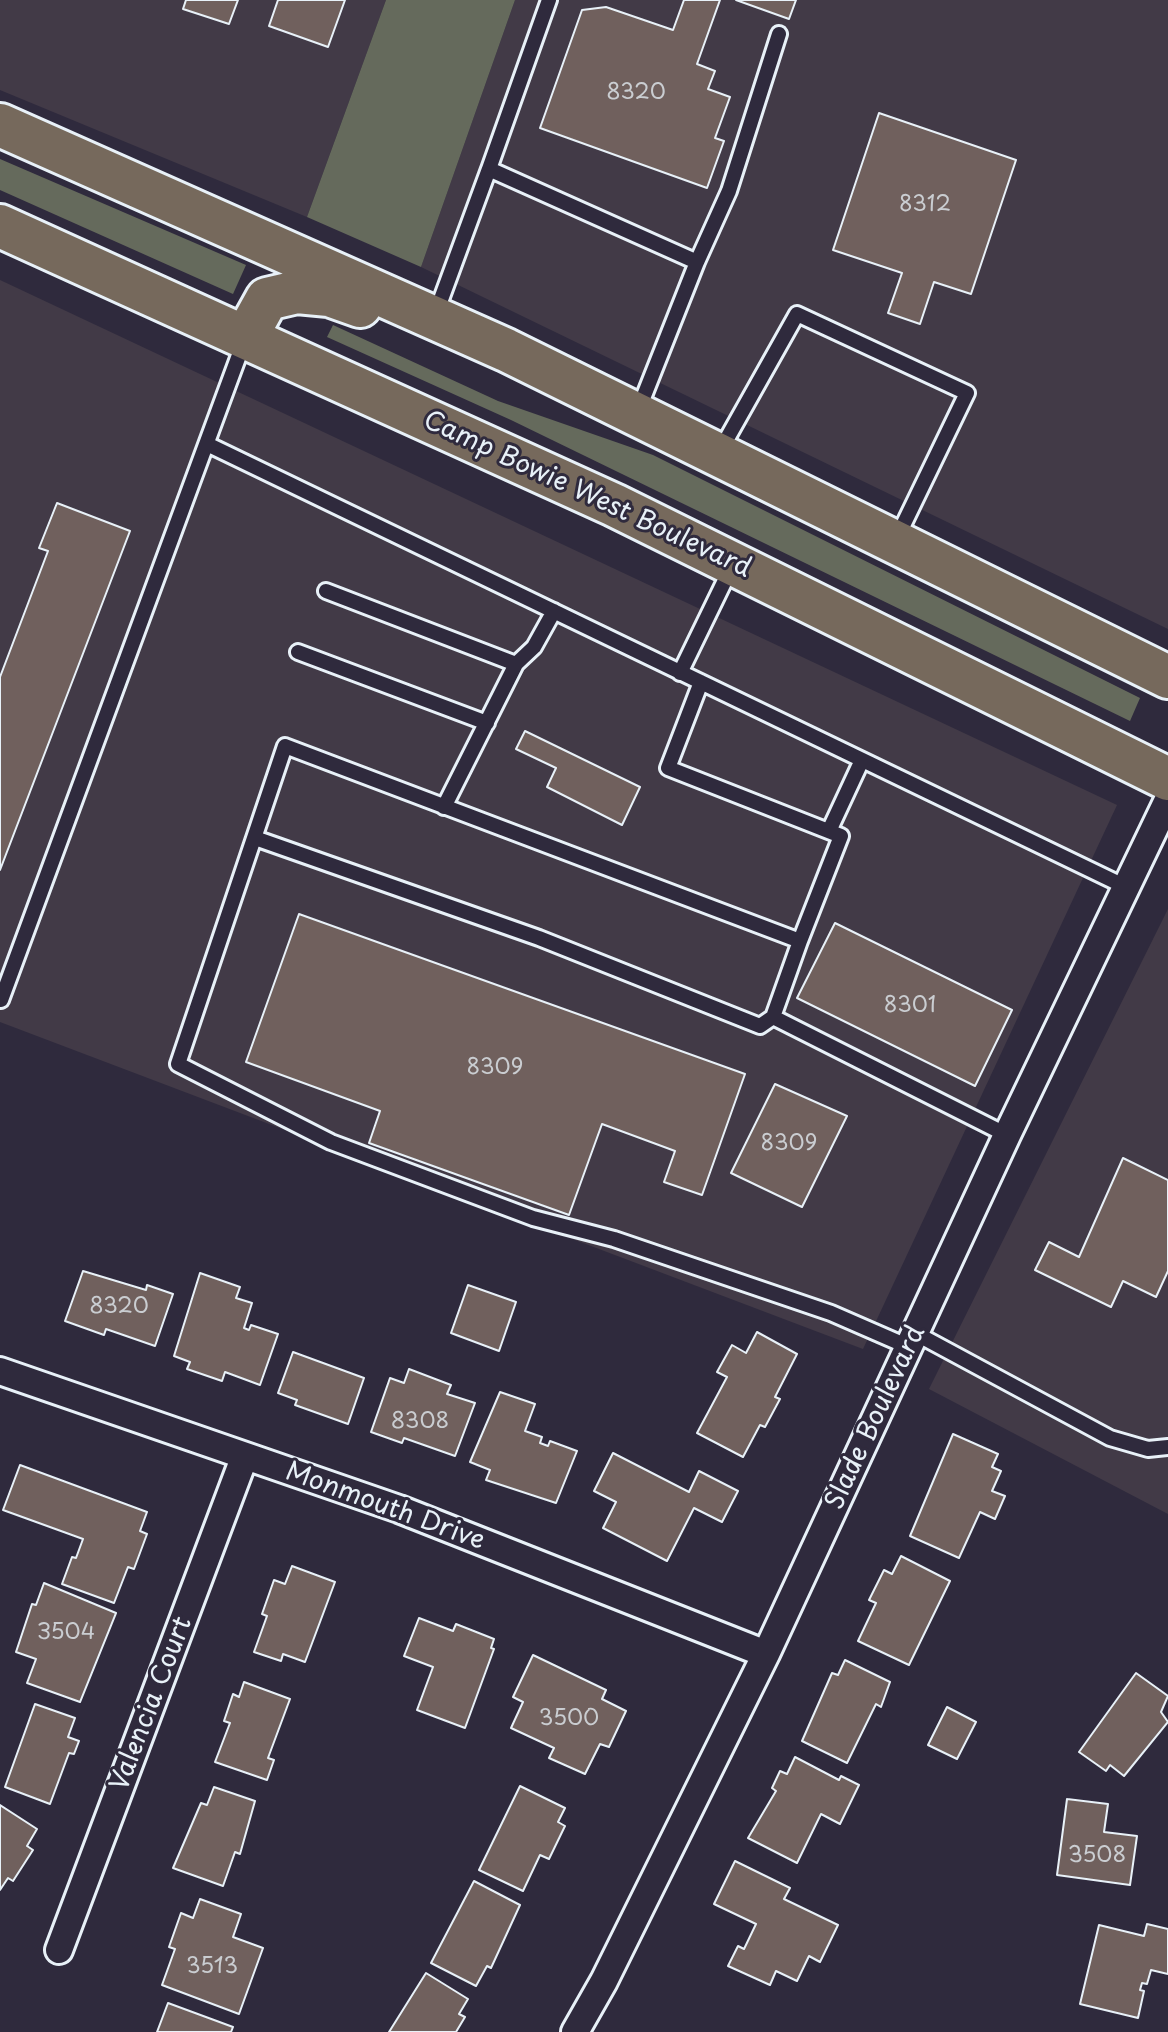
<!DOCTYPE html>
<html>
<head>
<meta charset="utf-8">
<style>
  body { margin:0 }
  canvas { display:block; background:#2f2a3d }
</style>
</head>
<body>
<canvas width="1168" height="2032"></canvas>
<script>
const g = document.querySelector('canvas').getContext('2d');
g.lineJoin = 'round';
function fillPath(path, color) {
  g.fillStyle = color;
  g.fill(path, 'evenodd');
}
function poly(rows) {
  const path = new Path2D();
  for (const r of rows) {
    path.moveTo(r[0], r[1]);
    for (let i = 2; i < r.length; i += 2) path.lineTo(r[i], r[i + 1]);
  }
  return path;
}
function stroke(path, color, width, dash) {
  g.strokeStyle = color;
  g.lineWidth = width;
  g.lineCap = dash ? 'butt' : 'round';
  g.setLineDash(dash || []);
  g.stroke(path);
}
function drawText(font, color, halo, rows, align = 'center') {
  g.font = font + ' "Playpen Sans",sans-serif';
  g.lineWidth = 6;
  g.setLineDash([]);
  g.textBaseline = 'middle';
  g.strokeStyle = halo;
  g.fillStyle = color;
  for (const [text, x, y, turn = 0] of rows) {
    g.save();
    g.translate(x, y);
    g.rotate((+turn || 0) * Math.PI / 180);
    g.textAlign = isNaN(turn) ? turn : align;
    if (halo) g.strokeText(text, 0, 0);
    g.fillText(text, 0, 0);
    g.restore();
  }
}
const built = poly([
  [0,0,386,0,307,217,0,90],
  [515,0,1168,0,1168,629,421,267],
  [0,280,1117,805,863,1349,0,1022],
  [1168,909,1168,1514,929,1389]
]);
const green = poly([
  [386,0,515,0,421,267,307,217],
  [0,159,246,265,233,294,0,190],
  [333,325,498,401,653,455,1140,698,1130,721,511,420,327,337]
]);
const building = poly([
  [186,0,238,0,229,24,183,9,186,0],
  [278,0,345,0,328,47,269,26,278,0],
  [684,0,720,0,697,64,715,71,708,89,730,97,715,138,724,141,707,188,540,128,582,10,606,7,673,30,684,0],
  [736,0,796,0,789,19,736,0],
  [879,113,1016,160,971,294,934,282,920,324,888,313,902,273,833,250,879,113],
  [57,503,130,531,0,870,0,677,48,551,39,548,57,503],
  [525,731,640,787,622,825,547,787,556,768,516,749,525,731],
  [299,914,745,1074,702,1195,664,1182,675,1151,602,1124,569,1215,369,1143,380,1111,246,1062,299,914],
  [835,923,1012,1010,975,1086,797,998,835,923],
  [775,1084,847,1116,802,1207,731,1173,775,1084],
  [1123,1158,1168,1180,1168,1271,1156,1297,1123,1281,1111,1307,1035,1270,1049,1242,1079,1257,1123,1158],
  [83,1271,146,1290,147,1285,173,1294,155,1346,106,1329,104,1335,65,1321,83,1271],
  [200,1273,240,1287,236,1298,252,1303,244,1328,249,1330,251,1325,278,1334,260,1385,225,1372,222,1381,187,1369,190,1362,174,1356,200,1273],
  [468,1285,516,1302,499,1351,451,1333,468,1285],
  [757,1332,797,1354,775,1397,780,1399,765,1427,760,1425,743,1457,697,1433,727,1377,717,1372,732,1345,746,1353,757,1332],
  [293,1352,364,1378,348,1424,295,1405,297,1400,278,1393,293,1352],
  [409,1369,451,1385,447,1394,475,1403,455,1456,404,1438,402,1443,371,1432,390,1378,404,1383,409,1369],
  [500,1392,535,1404,525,1431,542,1437,540,1443,548,1446,550,1441,577,1451,556,1503,486,1480,490,1470,470,1462,500,1392],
  [953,1434,998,1454,992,1467,1001,1471,992,1491,1005,1496,995,1519,980,1512,959,1558,910,1536,953,1434],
  [613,1453,689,1492,699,1471,738,1491,722,1522,694,1508,667,1561,603,1528,616,1502,594,1491,613,1453],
  [20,1465,147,1512,140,1531,147,1534,134,1569,128,1567,114,1603,62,1584,72,1557,76,1558,83,1539,3,1510,20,1465],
  [901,1556,950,1581,909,1665,858,1641,876,1603,869,1600,884,1570,892,1574,901,1556],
  [292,1566,335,1582,305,1662,283,1654,281,1661,254,1652,267,1616,262,1614,274,1580,285,1584,292,1566],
  [44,1583,116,1613,80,1702,27,1683,36,1659,16,1652,32,1604,36,1605,44,1583],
  [419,1618,453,1631,456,1624,494,1639,491,1648,494,1649,465,1728,417,1710,433,1667,404,1656,419,1618],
  [533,1655,606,1690,602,1699,626,1711,609,1747,600,1744,585,1774,549,1758,554,1748,511,1728,523,1702,513,1697,533,1655],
  [845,1660,890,1682,881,1707,876,1704,847,1763,802,1741,832,1673,838,1675,845,1660],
  [1136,1673,1168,1696,1161,1712,1168,1722,1124,1776,1110,1765,1106,1771,1079,1752,1136,1673],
  [244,1682,290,1699,268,1758,274,1760,267,1780,215,1762,230,1723,224,1721,233,1694,239,1697,244,1682],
  [35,1704,75,1718,68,1737,79,1741,74,1754,69,1753,50,1804,5,1787,35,1704],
  [947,1707,976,1722,957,1759,928,1745,947,1707],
  [795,1757,839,1780,841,1776,859,1785,840,1824,821,1814,797,1863,748,1838,776,1791,772,1788,780,1771,787,1774,795,1757],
  [520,1786,565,1808,558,1822,565,1826,549,1859,540,1855,523,1891,479,1870,520,1786],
  [214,1787,255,1801,240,1854,235,1852,223,1886,173,1868,201,1803,207,1805,214,1787],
  [1067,1799,1108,1804,1104,1832,1137,1836,1130,1885,1057,1875,1067,1799],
  [0,1805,37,1829,27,1846,33,1850,13,1881,8,1878,0,1890,0,1805],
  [735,1861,790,1888,784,1899,838,1925,820,1962,809,1956,797,1981,776,1971,770,1985,728,1966,738,1946,744,1949,756,1924,714,1904,735,1861],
  [474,1881,520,1905,491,1968,487,1966,476,1986,431,1963,474,1881],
  [200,1899,241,1914,233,1937,263,1948,239,2014,162,1985,175,1949,169,1947,181,1913,193,1918,200,1899],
  [1147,1924,1168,1929,1168,1974,1151,1970,1147,1984,1142,1983,1140,1990,1144,1991,1138,2018,1080,2004,1099,1925,1144,1936,1147,1924],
  [426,1973,468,1999,459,2014,465,2017,456,2032,389,2032,426,1973],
  [168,2003,233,2027,231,2032,157,2032,168,2003]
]);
const lane = poly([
  [489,169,549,0],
  [697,262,729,191,779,34],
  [436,313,489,169,697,262,638,411],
  [209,445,1126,887],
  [720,451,797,314,967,393,896,540],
  [326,591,516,664,444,807],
  [298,652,487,723],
  [516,664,534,647,554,611],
  [680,673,731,568],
  [701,682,668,768,841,836,800,941],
  [829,831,862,760],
  [255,838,539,938,760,1026,773,1017],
  [1,1000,245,339],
  [915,1333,1110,1438,1148,1449,1168,1447],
  [909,1347,831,1313,614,1239,533,1218,331,1142,178,1064,285,746,800,941,773,1017,1007,1135]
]);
const street = poly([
  [0,1371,399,1509,766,1654],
  [59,1950,244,1458],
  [575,2032,604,1981,766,1654,1007,1135,1168,800]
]);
const primary = poly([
  [0,125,506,350,1168,677],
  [0,226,614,505,1168,779],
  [247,335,267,299,297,292,329,295,360,306]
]);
const numberNames = [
  ["8320",636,93],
  ["8312",925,205],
  ["8301",910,1006],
  ["8309",495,1068],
  ["8309",789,1144],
  ["8320",119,1307],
  ["8308",420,1422],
  ["3504",66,1633],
  ["3500",569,1719],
  ["3508",1097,1856],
  ["3513",212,1967]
];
const streetNames = [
  ["Camp Bowie West Boulevard",587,495,25],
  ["Slade Boulevard",876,1418,-65],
  ["Monmouth Drive",385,1507,20],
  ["Valencia Court",152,1704,-69]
];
fillPath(built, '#423a47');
fillPath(green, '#656a5c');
fillPath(building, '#70605d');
stroke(building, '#e8f1f8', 2);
stroke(lane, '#e8f1f8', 20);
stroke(street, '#e8f1f8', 32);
stroke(primary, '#e8f1f8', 48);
stroke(lane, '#2f2a3d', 14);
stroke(street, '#2f2a3d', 26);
stroke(primary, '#76695c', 42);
drawText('22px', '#cacdd1', null, numberNames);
drawText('26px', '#e8f1f8', '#2f2a3d', streetNames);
</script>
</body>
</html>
